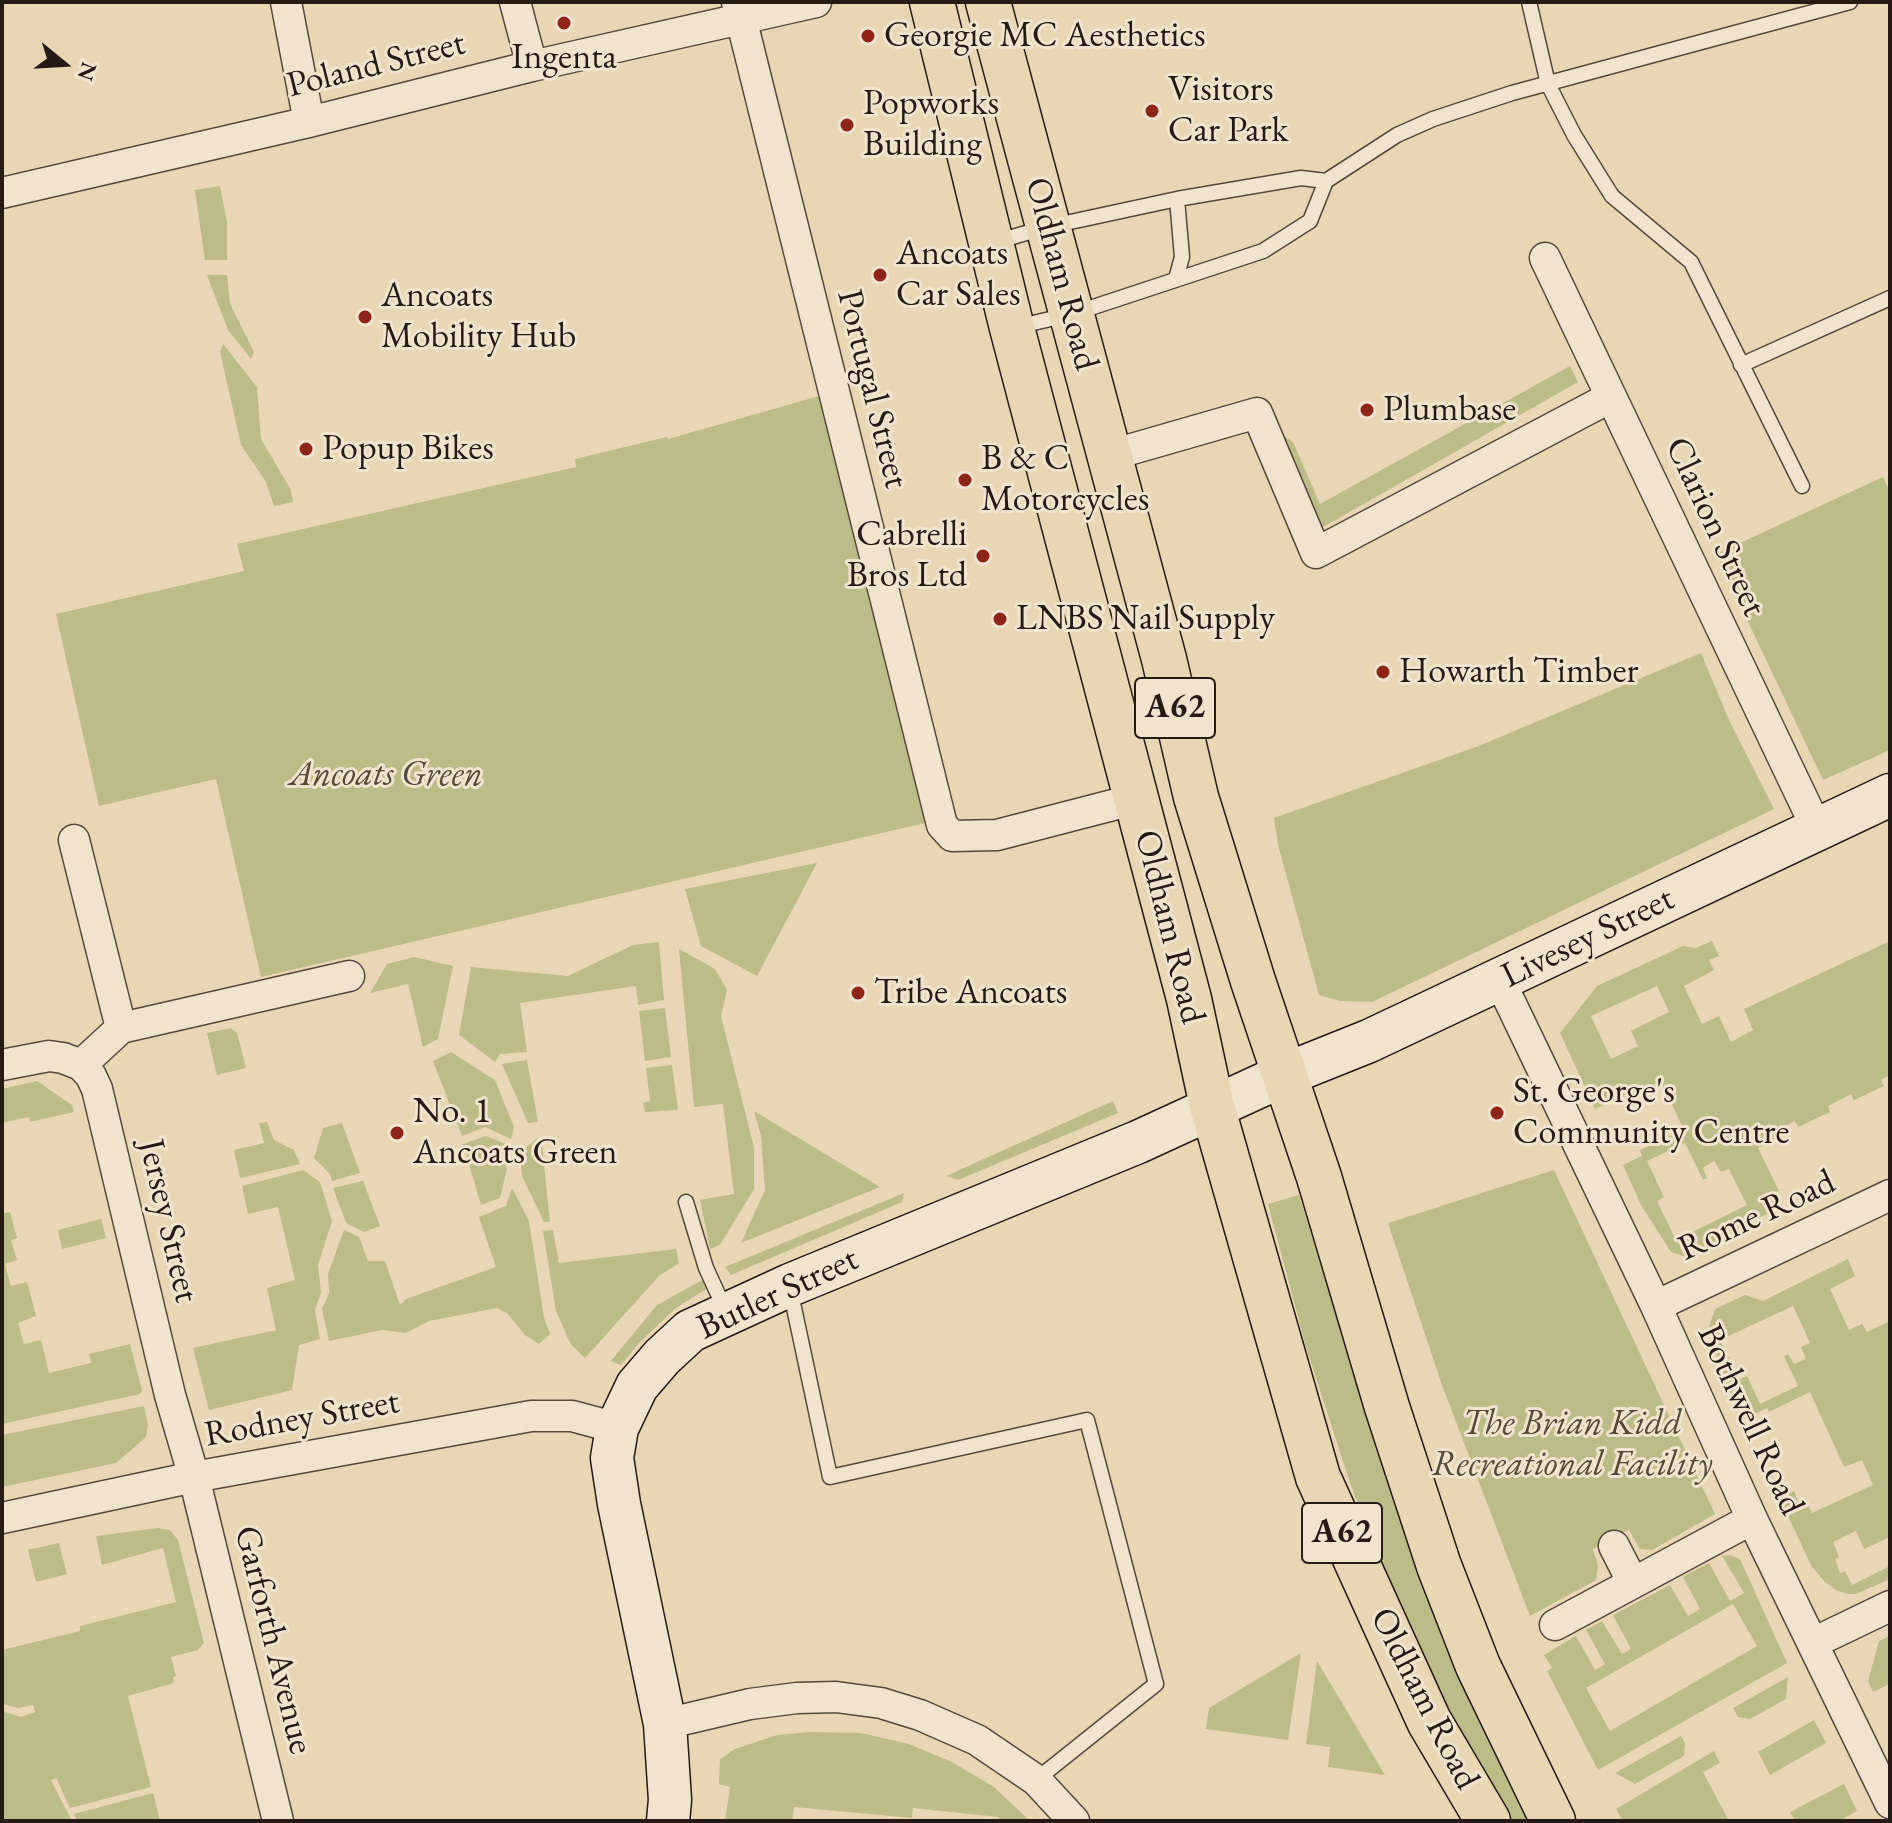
<!DOCTYPE html>
<html>
<head>
<meta charset="utf-8">
<style>
  body { margin:0 }
  #map { position:relative; width:1892px; height:1823px; overflow:hidden; background:#e9d6b5; font-family:"EB Garamond",serif }
  canvas { display:block }
  .frame { position:absolute; inset:0; border:4px solid #251a14; pointer-events:none }
  .north { position:absolute; left:24px; top:24px; width:80px; height:80px; -webkit-text-stroke:6px #f1e4cf; paint-order:stroke; rotate:108deg; font-size:22px; font-weight:700; line-height:32px; text-align:center; color:#251a14 }
  .north::after { content:''; display:block; margin:auto; width:28px; height:36px; background:#251a14; clip-path:polygon(50% 0,100% 100%,50% 72%,0 100%) }
</style>
</head>
<body>
<div id="map">
<canvas width="1892" height="1823"></canvas>
<div class="frame"></div>
<div class="north">N</div>
</div>
<script>
const g = document.querySelector('canvas').getContext('2d');
g.lineJoin = 'round';
function fillPath(path, color) {
  g.fillStyle = color;
  g.fill(path, 'evenodd');
}
function poly(rows) {
  const path = new Path2D();
  for (const r of rows) {
    path.moveTo(r[0], r[1]);
    for (let i = 2; i < r.length; i += 2) path.lineTo(r[i], r[i + 1]);
  }
  return path;
}
function stroke(path, color, width, dash) {
  g.strokeStyle = color;
  g.lineWidth = width;
  g.lineCap = dash ? 'butt' : 'round';
  g.setLineDash(dash || []);
  g.stroke(path);
}
function drawText(font, color, halo, rows, align = 'center') {
  g.font = font + ' "EB Garamond",serif';
  g.lineWidth = 6;
  g.setLineDash([]);
  g.textBaseline = 'middle';
  g.strokeStyle = halo;
  g.fillStyle = color;
  for (const [text, x, y, turn = 0] of rows) {
    g.save();
    g.translate(x, y);
    g.rotate((+turn || 0) * Math.PI / 180);
    g.textAlign = isNaN(turn) ? turn : align;
    if (halo) g.strokeText(text, 0, 0);
    g.fillText(text, 0, 0);
    g.restore();
  }
}
const green = poly([
  [220,186,227,222,227,260,205,260,195,190],
  [207,275,227,275,230,304,254,352,251,359,228,330],
  [223,344,257,387,261,439,291,490,293,502,274,506,266,482,241,445,220,352],
  [1570,366,1578,382,1318,530,1274,429,1293,442,1320,504],
  [823,395,831,439,925,823,261,977,216,779,99,806,56,614,244,571,237,544,576,467,575,459,667,437,668,439],
  [1883,477,1890,492,1890,750,1823,780,1716,554],
  [1701,653,1729,720,1774,809,1372,1002,1340,1001,1319,995,1278,845,1274,818,1476,747],
  [817,863,757,976,701,946,685,889],
  [1712,941,1719,956,1709,960,1714,970,1684,986,1702,1024,1719,1016,1731,1042,1753,1030,1744,1009,1890,941,1890,1075,1881,1080,1884,1086,1854,1100,1851,1094,1828,1106,1830,1112,1798,1127,1795,1121,1772,1133,1774,1139,1758,1148,1779,1191,1776,1192,1782,1206,1731,1233,1721,1243,1690,1258,1671,1252,1641,1205,1623,1165,1642,1156,1640,1150,1684,1130,1662,1084,1629,1099,1627,1094,1595,1109,1560,1033,1597,986,1683,946,1696,948],
  [1657,986,1669,1012,1631,1031,1638,1046,1611,1059,1591,1016],
  [1685,1143,1703,1180,1707,1178,1703,1168,1714,1161,1721,1172,1729,1169,1747,1205,1676,1240,1657,1201,1664,1197,1647,1161],
  [659,942,664,1000,638,1005,636,986,520,1003,527,1052,500,1054,495,1062,459,1035,471,967,568,976,633,945],
  [679,949,715,969,727,990,721,1016,754,1147,754,1189,720,1245,710,1249,700,1200,734,1194,723,1104,694,1107],
  [414,957,453,966,438,1039,423,1047,408,984,370,993,387,964],
  [665,1008,671,1057,645,1061,639,1011],
  [231,1028,237,1033,246,1068,217,1075,207,1033],
  [451,1052,495,1080,514,1127,511,1139,485,1127,462,1136,433,1061],
  [527,1060,538,1122,528,1123,502,1064],
  [672,1065,678,1110,645,1112,643,1103,650,1101,646,1068],
  [37,1081,72,1105,74,1112,30,1122,29,1117,2,1123,2,1089],
  [1113,1101,1118,1113,958,1180,946,1176],
  [754,1111,880,1187,741,1243,765,1190,761,1136],
  [267,1122,274,1140,294,1150,300,1164,240,1178,234,1150,264,1143,259,1123],
  [342,1123,360,1173,332,1181,330,1174,314,1158,323,1128],
  [486,1136,508,1145,503,1160,507,1169,500,1198,481,1205,463,1144],
  [537,1138,542,1145,550,1222,544,1222,522,1176,520,1153],
  [303,1170,320,1182,332,1221,318,1265,321,1293,315,1310,320,1339,299,1345,292,1390,209,1410,193,1348,276,1330,267,1288,295,1280,278,1207,248,1214,242,1186],
  [1554,1170,1715,1514,1652,1550,1640,1549,1629,1530,1593,1549,1598,1566,1596,1580,1530,1616,1442,1385,1388,1223],
  [363,1181,380,1226,364,1232,346,1223,333,1188],
  [512,1188,529,1221,544,1318,550,1334,539,1344,525,1335,507,1313,497,1308,429,1321,406,1333,382,1330,329,1341,322,1309,329,1293,328,1274,344,1230,359,1237,368,1261,385,1261,400,1305,406,1299,496,1267,479,1217,506,1206],
  [904,1193,902,1202,731,1275,725,1267],
  [1299,1195,1395,1506,1443,1641,1527,1821,1510,1821,1434,1682,1386,1575,1350,1483,1306,1347,1268,1204],
  [10,1212,17,1238,11,1240,17,1260,5,1264,11,1286,27,1282,36,1316,18,1323,24,1344,41,1340,49,1373,91,1363,89,1354,130,1344,142,1390,140,1394,2,1424,2,1214],
  [101,1219,106,1238,62,1249,58,1230],
  [553,1230,559,1263,676,1249,679,1263,659,1276,585,1358,570,1343,556,1311,543,1231],
  [1848,1259,1855,1276,1830,1289,1849,1330,1862,1324,1867,1332,1890,1321,1890,1537,1864,1549,1856,1531,1833,1542,1839,1557,1835,1559,1840,1573,1845,1571,1852,1585,1890,1566,1890,1579,1856,1594,1847,1594,1836,1590,1825,1582,1812,1567,1779,1497,1794,1491,1798,1502,1805,1499,1812,1513,1873,1485,1862,1460,1844,1467,1810,1392,1769,1412,1767,1408,1743,1419,1727,1386,1708,1330,1715,1309,1745,1295,1763,1301],
  [1793,1306,1810,1343,1801,1347,1806,1359,1794,1364,1788,1354,1784,1356,1798,1386,1760,1404,1747,1376,1739,1379,1720,1340],
  [715,1273,719,1281,676,1308,639,1343,621,1365,611,1361,657,1305],
  [144,1406,148,1425,146,1437,116,1463,2,1487,2,1435],
  [158,1528,170,1530,178,1540,204,1643,198,1650,171,1657,176,1676,173,1678,174,1683,128,1696,151,1787,70,1808,56,1778,51,1780,72,1821,2,1821,2,1711,21,1717,35,1712,33,1705,18,1708,2,1704,2,1650,80,1631,80,1626,176,1602,163,1548,102,1565,96,1536],
  [59,1543,67,1574,36,1582,28,1550],
  [1730,1555,1740,1559,1787,1663,1598,1770,1547,1671,1552,1668,1544,1655,1576,1636,1595,1670,1605,1664,1586,1630,1602,1621,1622,1654,1631,1649,1613,1615,1670,1585,1688,1616,1700,1609,1683,1577,1709,1563,1730,1601,1744,1593,1722,1556],
  [1733,1604,1757,1646,1610,1731,1586,1688],
  [1890,1636,1890,1684,1873,1692,1868,1681,1879,1641],
  [1301,1653,1288,1740,1206,1729,1209,1708],
  [1317,1661,1385,1775,1328,1767,1330,1747,1306,1744],
  [1788,1677,1786,1699,1750,1719,1738,1717,1733,1708],
  [1814,1720,1826,1743,1770,1775,1758,1752],
  [810,1732,861,1733,909,1744,952,1762,994,1787,1030,1821,1001,1821,998,1817,913,1808,912,1818,794,1807,792,1821,725,1821,730,1787,719,1784,720,1759,735,1749,777,1735],
  [1681,1736,1685,1743,1684,1756,1635,1784,1615,1773],
  [1714,1751,1720,1763,1703,1772,1729,1821,1623,1821,1616,1809],
  [1844,1784,1857,1811,1839,1821,1795,1821,1790,1812],
  [153,1793,160,1821,77,1821,74,1814]
]);
const lane = poly([
  [1529,2,1548,84,1574,135,1612,196,1691,262,1802,486],
  [995,242,1047,227,1177,199,1301,178,1326,181],
  [1176,279,1182,257,1177,199],
  [1016,327,1072,314,1263,251,1310,221,1326,181,1397,135,1433,119,1512,93,1850,2],
  [1741,365,1890,298],
  [686,1202,706,1268,722,1303],
  [790,1289,830,1477,1087,1420,1156,1684,1036,1780]
]);
const street = poly([
  [286,2,309,122],
  [515,2,532,66],
  [737,2,942,825,952,836,997,835,1136,799],
  [2,193,309,122,532,66,816,2],
  [1545,258,1817,829],
  [1111,455,1257,413,1316,553,1611,397],
  [74,840,121,1028],
  [1500,981,1656,1306,1752,1519,1890,1803],
  [2,1065,49,1056,63,1058,81,1065,91,1076,97,1089,170,1395,194,1477,278,1821],
  [81,1065,121,1028,349,976],
  [1656,1306,1890,1195],
  [2,1518,194,1477,531,1416,572,1416,617,1428],
  [1614,1546,1633,1583],
  [1555,1625,1752,1519],
  [1813,1643,1890,1606],
  [665,1724,750,1704,797,1698,836,1697,881,1703,920,1715,977,1740,1036,1780,1074,1821]
]);
const secondary = poly([
  [668,1821,670,1800,665,1724,619,1504,612,1458,617,1428,637,1386,662,1357,690,1331,790,1285,1138,1142,1284,1075,1369,1041,1890,795]
]);
const highway = poly([
  [932,2,1012,328,1189,999,1212,1106,1318,1477,1429,1721,1488,1821],
  [988,2,1164,659,1196,797,1253,981,1319,1177,1387,1407,1439,1566,1478,1666,1553,1821]
]);
const markers = [
  [564,23,8,"#8f2418"],
  [868,36,8,"#8f2418"],
  [1152,111,8,"#8f2418"],
  [847,125,8,"#8f2418"],
  [880,275,8,"#8f2418"],
  [365,317,8,"#8f2418"],
  [1367,410,8,"#8f2418"],
  [306,449,8,"#8f2418"],
  [965,480,8,"#8f2418"],
  [983,556,8,"#8f2418"],
  [1000,619,8,"#8f2418"],
  [1383,672,8,"#8f2418"],
  [858,993,8,"#8f2418"],
  [1497,1113,8,"#8f2418"],
  [397,1133,8,"#8f2418"]
];
const shields = [
  [1175,708,80],
  [1342,1533,80]
];
const shieldNames = [
  ["A62",1175,708],
  ["A62",1342,1533]
];
const poiNames = [
  ["Georgie MC Aesthetics",884,36],
  ["Ingenta",564,58,"center"],
  ["Visitors",1168,90],
  ["Car Park",1168,131],
  ["Popworks",863,104],
  ["Building",863,145],
  ["Ancoats",896,254],
  ["Car Sales",896,295],
  ["Ancoats",381,296],
  ["Mobility Hub",381,337],
  ["Plumbase",1383,410],
  ["Popup Bikes",322,449],
  ["B & C",981,459],
  ["Motorcycles",981,500],
  ["Cabrelli",967,535,"right"],
  ["Bros Ltd",967,576,"right"],
  ["LNBS Nail Supply",1016,619],
  ["Howarth Timber",1399,672],
  ["Tribe Ancoats",874,993],
  ["St. George's",1513,1092],
  ["Community Centre",1513,1133],
  ["No. 1",413,1112],
  ["Ancoats Green",413,1153]
];
const streetNames = [
  ["Poland Street",376,65,-14],
  ["Oldham Road",1061,274,75],
  ["Portugal Street",872,389,76],
  ["Clarion Street",1715,527,65],
  ["Oldham Road",1169,927,76],
  ["Livesey Street",1588,938,-26],
  ["Rome Road",1757,1216,-25],
  ["Jersey Street",168,1221,77],
  ["Butler Street",778,1294,-25],
  ["Rodney Street",302,1419,-10],
  ["Bothwell Road",1750,1420,65],
  ["Garforth Avenue",273,1640,76],
  ["Oldham Road",1424,1699,63]
];
const parkNames = [
  ["Ancoats Green",386,775],
  ["The Brian Kidd",1572,1424],
  ["Recreational Facility",1572,1465]
];
fillPath(green, '#bcbc89');
stroke(lane, '#56493c', 17);
stroke(street, '#56493c', 33);
stroke(secondary, '#251a14', 45);
stroke(highway, '#251a14', 47);
stroke(lane, '#f1e4cf', 14);
stroke(street, '#f1e4cf', 30);
stroke(secondary, '#f1e4cf', 42);
stroke(highway, '#e9d6b5', 44);
for (const [x, y, r, color] of markers) {
  const dot = new Path2D();
  dot.arc(x, y, r, 0, 2 * Math.PI);
  g.fillStyle = color;
  g.fill(dot);
  stroke(dot, '#f1e4cf', 3);
}
for (const [x, y, w] of shields) {
  const box = new Path2D();
  box.roundRect(x - w / 2, y - 30, w, 60, 6);
  g.fillStyle = '#f1e4cf';
  g.fill(box);
  stroke(box, '#251a14', 2);
}
drawText('bold 34px', '#251a14', null, shieldNames);
drawText('36px', '#251a14', '#f1e4cf', poiNames, 'left');
drawText('36px', '#251a14', '#f1e4cf', streetNames);
drawText('italic 36px', '#524b37', '#f1e4cf', parkNames);
</script>
</body>
</html>
